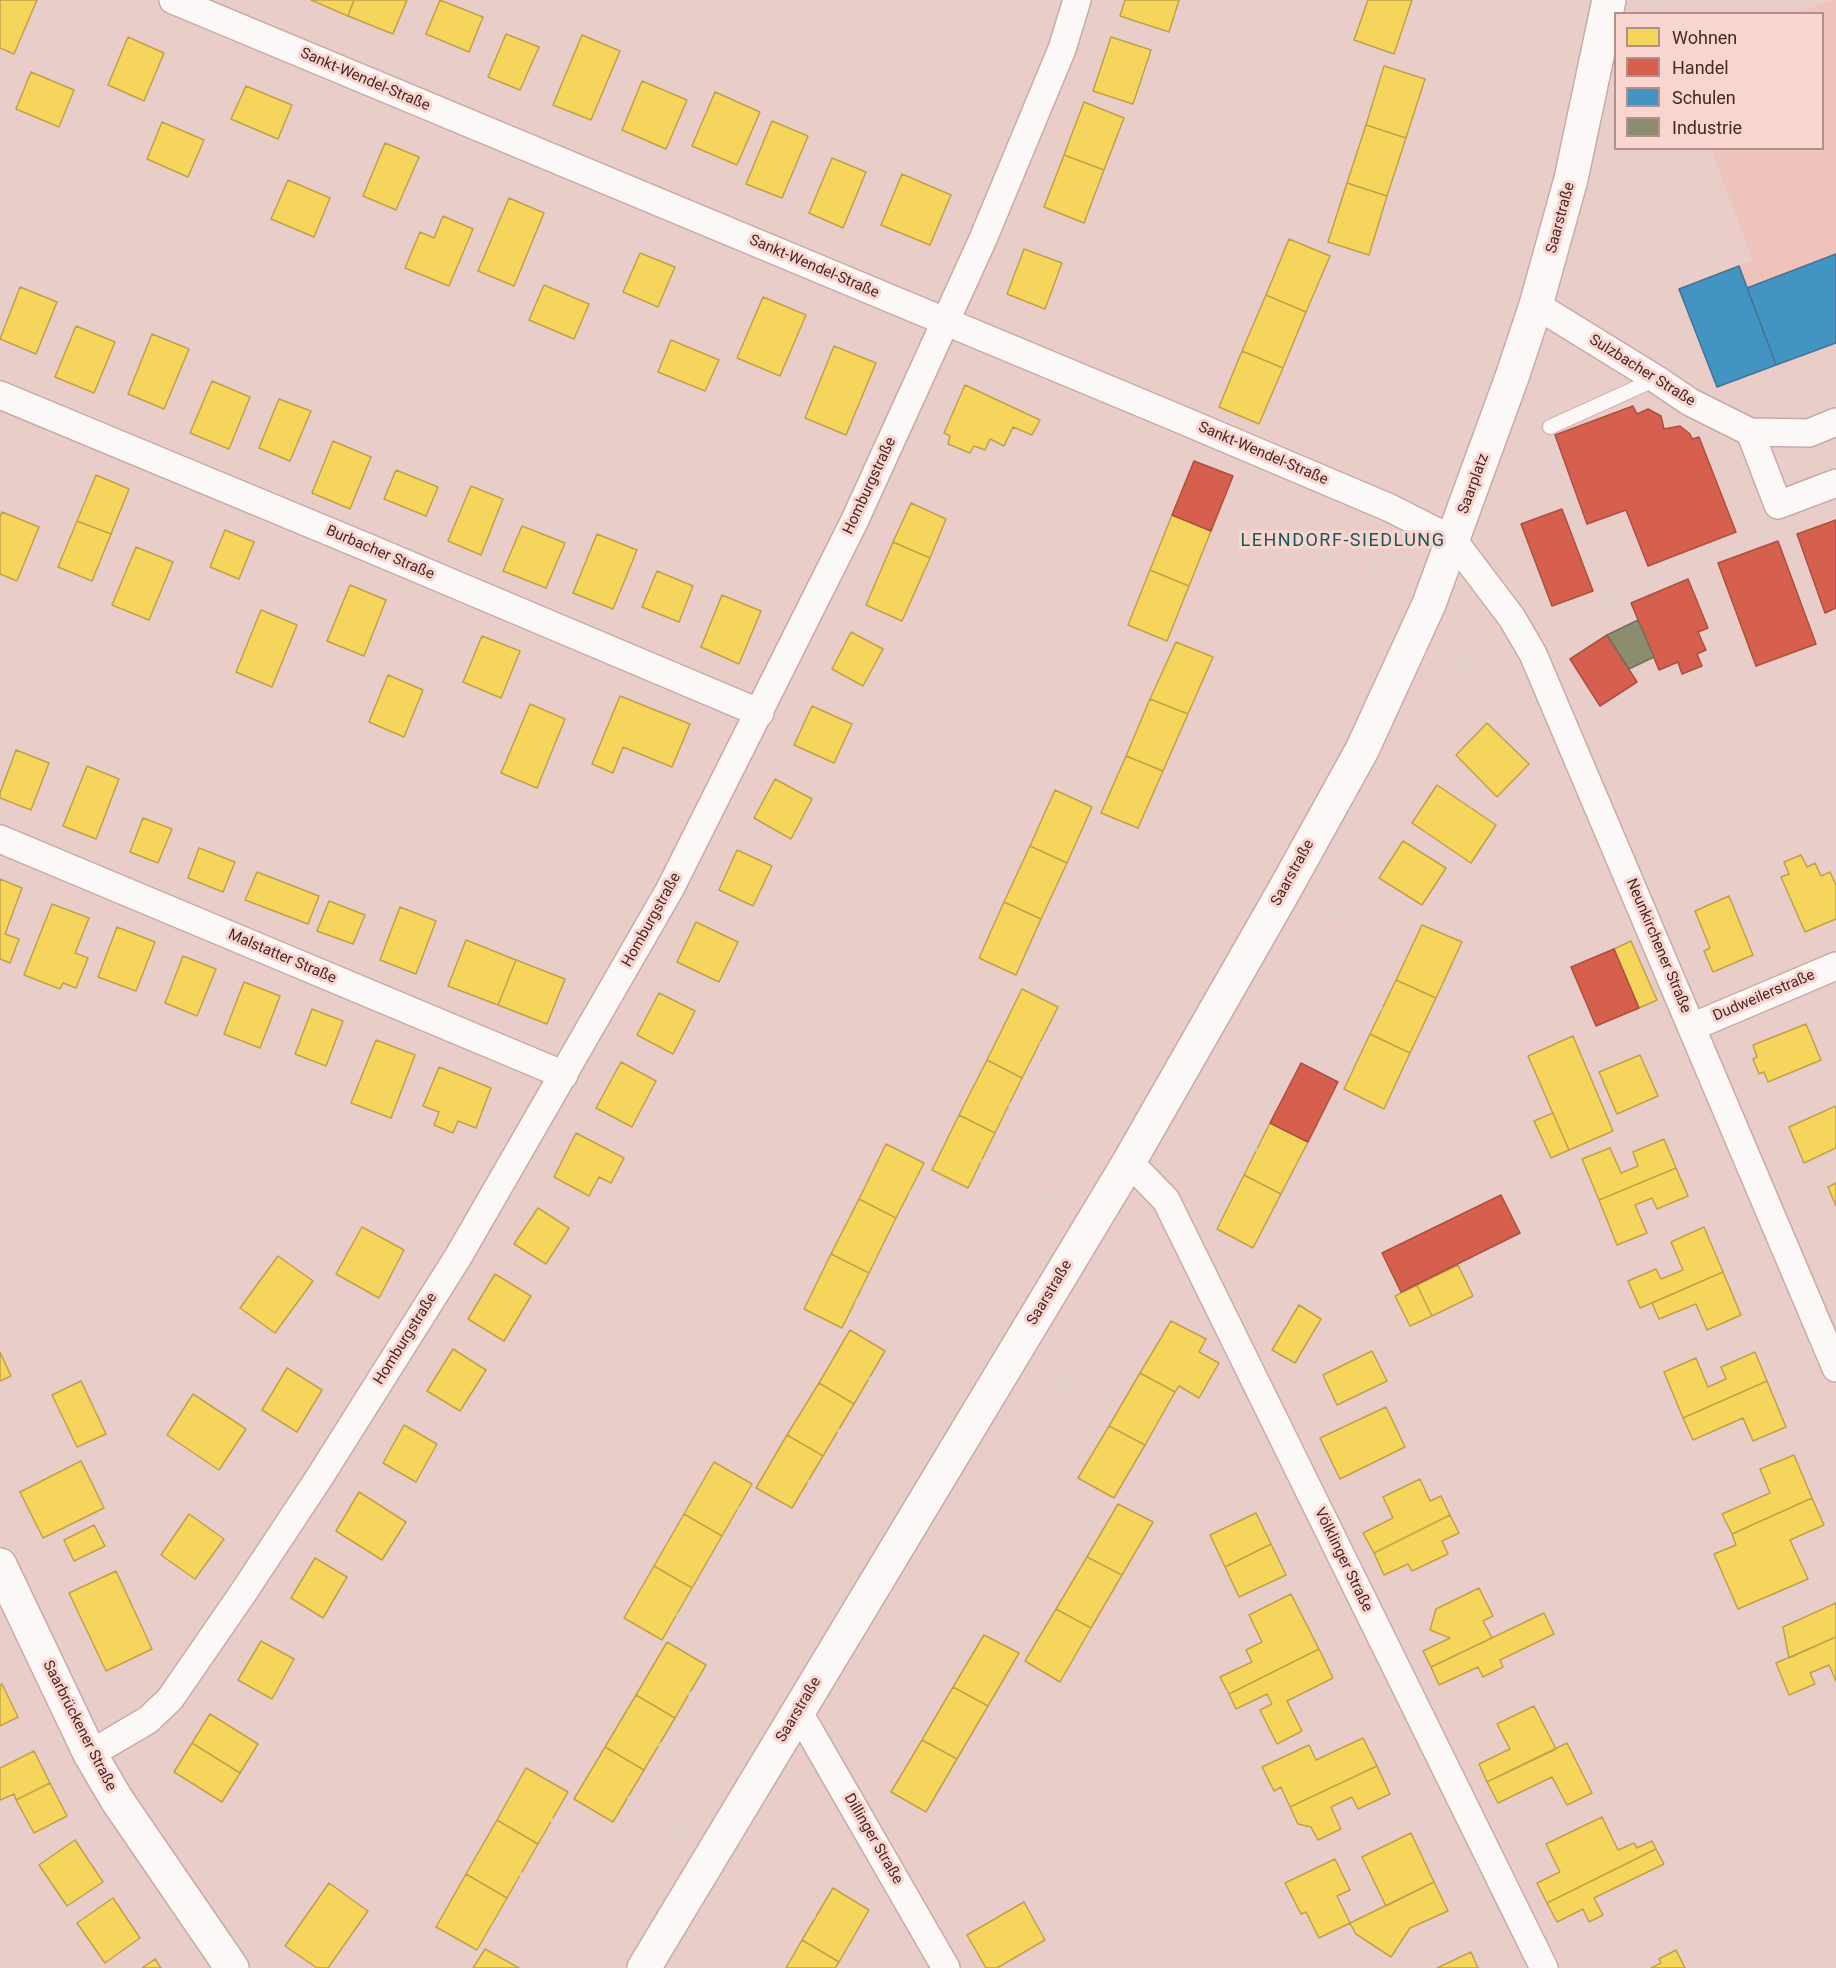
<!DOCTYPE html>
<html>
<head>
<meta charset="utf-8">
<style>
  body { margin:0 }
  #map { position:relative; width:1836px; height:1968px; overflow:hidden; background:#e9cdc8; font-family:Roboto,sans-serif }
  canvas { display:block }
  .legend { position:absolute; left:1614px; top:12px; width:210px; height:138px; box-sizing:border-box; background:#f9d5cf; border:2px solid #b3908a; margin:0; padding:8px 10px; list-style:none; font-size:18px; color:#492823 }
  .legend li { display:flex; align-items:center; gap:12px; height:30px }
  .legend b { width:30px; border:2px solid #b3908a }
</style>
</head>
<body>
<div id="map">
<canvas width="1836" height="1968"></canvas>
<ul class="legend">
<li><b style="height:16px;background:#f6d55c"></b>Wohnen</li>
<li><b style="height:16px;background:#d6604d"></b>Handel</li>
<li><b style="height:16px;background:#4393c3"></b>Schulen</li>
<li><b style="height:16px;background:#8c8c6e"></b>Industrie</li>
</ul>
</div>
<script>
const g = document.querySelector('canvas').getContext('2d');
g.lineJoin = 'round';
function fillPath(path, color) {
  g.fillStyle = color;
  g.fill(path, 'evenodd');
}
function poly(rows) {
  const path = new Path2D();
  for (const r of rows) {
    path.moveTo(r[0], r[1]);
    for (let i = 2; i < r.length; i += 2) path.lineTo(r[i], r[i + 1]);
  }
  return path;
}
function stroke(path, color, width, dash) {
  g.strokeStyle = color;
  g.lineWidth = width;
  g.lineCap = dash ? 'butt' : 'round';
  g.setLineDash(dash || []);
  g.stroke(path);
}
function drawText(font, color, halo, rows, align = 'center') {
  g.font = font + ' Roboto,sans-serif';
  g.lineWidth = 6;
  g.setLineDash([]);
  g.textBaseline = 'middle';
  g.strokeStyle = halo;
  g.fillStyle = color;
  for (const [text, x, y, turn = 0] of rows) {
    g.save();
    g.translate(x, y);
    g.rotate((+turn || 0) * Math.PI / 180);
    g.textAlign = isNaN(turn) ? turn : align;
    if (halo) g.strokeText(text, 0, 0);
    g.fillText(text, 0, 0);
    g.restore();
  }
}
const built = poly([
  [1833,0,1836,0,1836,343,1776,365,1739,266,1753,261,1711,149,1822,148,1822,14,1797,13]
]);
const homes = poly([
  [0,0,37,0,14,54,0,48,0,0],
  [311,0,354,0,348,16,311,0],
  [354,0,407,0,393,34,348,16,354,0],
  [440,0,483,17,469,52,426,34,440,0],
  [1125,0,1179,0,1169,32,1120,16,1125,0],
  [1368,0,1412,0,1394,54,1354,40,1368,0],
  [506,34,539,47,520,90,488,77,506,34],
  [582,35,620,51,591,120,553,105,582,35],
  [128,37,164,53,144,101,108,85,128,37],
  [1111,37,1151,50,1133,104,1093,91,1111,37],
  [1384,66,1425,79,1406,138,1366,125,1384,66],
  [31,72,74,90,59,127,16,109,31,72],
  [642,81,687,100,666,149,622,130,642,81],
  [246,86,292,105,278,139,231,119,246,86],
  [715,92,760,112,737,165,692,146,715,92],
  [1084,102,1124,118,1104,170,1064,155,1084,102],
  [772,121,808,136,782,198,746,184,772,121],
  [162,122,204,140,188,177,147,159,162,122],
  [1366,125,1406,138,1387,196,1347,183,1366,125],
  [385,143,419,157,396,210,363,196,385,143],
  [1064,155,1104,170,1084,223,1044,207,1064,155],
  [832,158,866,172,843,228,809,213,832,158],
  [902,174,951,195,930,245,881,225,902,174],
  [288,180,330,198,314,237,271,219,288,180],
  [1347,183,1387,196,1369,255,1328,242,1347,183],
  [509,198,544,213,514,286,478,271,509,198],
  [443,216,473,229,449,286,405,268,420,232,434,238,443,216],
  [1289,239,1330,256,1306,312,1266,295,1289,239],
  [1024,249,1062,263,1045,309,1007,294,1024,249],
  [640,253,675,267,658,307,623,292,640,253],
  [544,285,589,304,574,339,529,320,544,285],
  [20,287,57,302,36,354,0,339,20,287],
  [1266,295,1306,312,1283,368,1242,351,1266,295],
  [763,297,806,315,780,376,737,358,763,297],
  [76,326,115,342,94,393,55,377,76,326],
  [152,334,189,349,164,409,128,394,152,334],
  [671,340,719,360,705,391,658,372,671,340],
  [834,346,876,363,846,435,805,418,834,346],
  [1242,351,1283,368,1259,424,1219,407,1242,351],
  [212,381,250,397,229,449,190,433,212,381],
  [965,385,1040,420,1032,435,1013,427,1004,446,990,439,985,450,974,446,970,453,948,444,950,436,944,433,965,385],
  [279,399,311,411,290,461,259,448,279,399],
  [333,441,371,457,350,509,312,493,333,441],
  [396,470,438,487,426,516,384,499,396,470],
  [96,475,129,489,111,534,77,521,96,475],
  [471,486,503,499,481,555,448,541,471,486],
  [911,503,946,519,930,558,893,542,911,503],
  [2,512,39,527,17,581,0,574,0,517,2,512],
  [1172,515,1211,531,1189,586,1150,570,1172,515],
  [77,521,111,534,92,581,58,567,77,521],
  [522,526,565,543,546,588,503,571,522,526],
  [225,530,254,542,239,579,210,567,225,530],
  [597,534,637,550,613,609,573,593,597,534],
  [893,542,930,558,902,621,866,605,893,542],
  [136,547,173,562,149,620,112,605,136,547],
  [1150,570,1189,586,1167,641,1128,625,1150,570],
  [657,571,693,586,679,622,642,607,657,571],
  [350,585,386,600,364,656,327,641,350,585],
  [722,595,761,611,739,664,701,647,722,595],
  [261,610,297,625,272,687,236,672,261,610],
  [851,632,883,649,863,686,832,669,851,632],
  [482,636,520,651,501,698,463,682,482,636],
  [1176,642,1213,657,1188,714,1150,699,1176,642],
  [388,675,423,690,404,737,369,722,388,675],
  [620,696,690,724,672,767,623,747,613,773,592,764,620,696],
  [1150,699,1188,714,1163,771,1126,756,1150,699],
  [530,704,565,719,537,788,501,773,530,704],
  [812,706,852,724,834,763,794,745,812,706],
  [1487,723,1529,764,1497,797,1456,755,1487,723],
  [16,750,49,763,31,810,0,798,0,793,16,750],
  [1126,756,1163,771,1138,828,1101,813,1126,756],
  [87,766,119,779,96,839,63,826,87,766],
  [775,779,812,799,791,839,754,818,775,779],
  [1437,785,1496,825,1471,863,1412,823,1437,785],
  [1055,790,1092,807,1067,863,1030,846,1055,790],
  [143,818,172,829,158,863,130,852,143,818],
  [1403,841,1446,868,1422,905,1379,878,1403,841],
  [1030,846,1067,863,1041,919,1004,902,1030,846],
  [199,848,235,862,223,892,188,878,199,848],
  [737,850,772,866,753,906,719,890,737,850],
  [1801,855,1807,867,1815,863,1821,876,1830,872,1836,885,1836,919,1805,932,1781,877,1789,874,1784,862,1801,855],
  [257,872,319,896,308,924,245,900,257,872],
  [0,879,22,888,5,934,19,939,10,963,0,959,0,879],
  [1729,896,1753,955,1713,972,1704,951,1710,948,1695,911,1729,896],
  [329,901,365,915,353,944,317,931,329,901],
  [1004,902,1041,919,1016,975,979,958,1004,902],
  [52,904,89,918,75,953,88,958,76,988,63,983,60,989,24,975,52,904],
  [400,907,436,921,416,974,380,960,400,907],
  [696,922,738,942,719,982,677,962,696,922],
  [1422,925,1462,942,1436,998,1396,980,1422,925],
  [117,927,155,942,136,991,98,977,117,927],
  [466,940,516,960,498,1005,448,986,466,940],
  [1631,941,1657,1000,1639,1008,1614,949,1631,941],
  [183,956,216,969,197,1016,165,1003,183,956],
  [516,960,565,979,547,1024,498,1005,516,960],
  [1396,980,1436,998,1410,1053,1370,1034,1396,980],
  [244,982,280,996,260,1048,224,1034,244,982],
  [1022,989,1058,1007,1022,1078,987,1060,1022,989],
  [659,993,695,1011,673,1054,637,1035,659,993],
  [312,1009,343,1021,326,1066,295,1054,312,1009],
  [1806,1024,1821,1060,1768,1082,1764,1072,1759,1074,1753,1059,1757,1057,1753,1045,1806,1024],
  [1370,1034,1410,1053,1384,1109,1344,1089,1370,1034],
  [1573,1036,1613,1131,1569,1150,1528,1056,1573,1036],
  [376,1040,415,1055,391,1118,351,1103,376,1040],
  [1640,1055,1658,1096,1617,1114,1599,1072,1640,1055],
  [987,1060,1022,1078,995,1133,959,1115,987,1060],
  [621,1062,656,1081,632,1127,596,1108,621,1062],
  [439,1067,491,1088,476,1128,458,1121,453,1133,434,1125,439,1112,423,1106,439,1067],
  [1836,1106,1836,1148,1804,1163,1789,1127,1836,1106],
  [1553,1113,1569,1150,1551,1158,1534,1121,1553,1113],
  [959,1115,995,1133,968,1188,932,1170,959,1115],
  [1270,1123,1308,1142,1281,1194,1244,1175,1270,1123],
  [576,1133,624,1158,611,1183,599,1177,589,1196,554,1177,576,1133],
  [1664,1139,1676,1168,1599,1200,1582,1159,1610,1148,1621,1173,1638,1166,1633,1152,1664,1139],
  [886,1144,924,1163,896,1218,859,1199,886,1144],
  [1676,1168,1688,1196,1657,1209,1652,1198,1635,1205,1647,1233,1617,1245,1599,1200,1676,1168],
  [1244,1175,1281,1194,1253,1248,1217,1229,1244,1175],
  [1836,1183,1836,1206,1828,1187,1836,1183],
  [859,1199,896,1218,869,1273,831,1254,859,1199],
  [538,1208,569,1228,546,1264,514,1244,538,1208],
  [362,1227,404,1250,379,1298,336,1274,362,1227],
  [1704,1227,1723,1272,1640,1308,1628,1281,1656,1269,1661,1279,1683,1270,1671,1242,1704,1227],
  [831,1254,869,1273,842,1328,804,1309,831,1254],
  [278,1256,313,1281,275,1333,240,1308,278,1256],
  [1458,1265,1473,1296,1432,1316,1417,1285,1458,1265],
  [1723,1272,1741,1315,1707,1330,1696,1304,1659,1319,1652,1303,1723,1272],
  [495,1274,531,1296,504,1341,468,1319,495,1274],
  [1417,1285,1432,1316,1410,1326,1395,1296,1417,1285],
  [1299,1305,1321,1319,1295,1363,1272,1350,1299,1305],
  [1171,1321,1206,1339,1199,1352,1219,1363,1199,1398,1179,1386,1175,1392,1140,1373,1171,1321],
  [850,1330,885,1351,854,1404,819,1383,850,1330],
  [453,1349,486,1370,460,1411,427,1391,453,1349],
  [1372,1351,1387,1381,1337,1405,1323,1375,1372,1351],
  [0,1352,11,1376,0,1381,0,1352],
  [1755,1352,1767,1381,1683,1418,1664,1372,1696,1358,1708,1387,1726,1379,1721,1367,1755,1352],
  [287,1368,322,1390,297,1432,262,1410,287,1368],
  [1140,1373,1175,1392,1145,1445,1109,1426,1140,1373],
  [81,1381,106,1434,77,1447,52,1395,81,1381],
  [1767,1381,1786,1427,1753,1441,1743,1418,1693,1440,1683,1418,1767,1381],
  [819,1383,854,1404,823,1456,787,1435,819,1383],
  [193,1394,246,1429,219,1470,167,1435,193,1394],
  [1386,1407,1405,1447,1340,1479,1320,1438,1386,1407],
  [404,1425,437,1444,416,1482,383,1463,404,1425],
  [1109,1426,1145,1445,1114,1498,1078,1478,1109,1426],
  [787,1435,823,1456,792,1508,756,1488,787,1435],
  [1794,1455,1812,1498,1732,1534,1722,1514,1770,1493,1760,1469,1794,1455],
  [81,1461,104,1508,43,1538,20,1492,81,1461],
  [714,1462,752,1484,722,1536,684,1514,714,1462],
  [1420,1479,1430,1501,1441,1496,1450,1515,1374,1553,1363,1533,1393,1518,1383,1497,1420,1479],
  [359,1492,406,1522,382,1560,336,1531,359,1492],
  [1812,1498,1824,1525,1790,1540,1808,1579,1738,1609,1714,1554,1736,1545,1732,1534,1812,1498],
  [1118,1504,1153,1522,1122,1575,1087,1557,1118,1504],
  [1256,1513,1271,1544,1225,1567,1210,1535,1256,1513],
  [189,1514,224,1539,195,1579,161,1555,189,1514],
  [684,1514,722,1536,692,1588,654,1566,684,1514],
  [1450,1515,1459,1533,1442,1541,1448,1554,1412,1571,1408,1564,1384,1575,1374,1553,1450,1515],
  [94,1525,105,1546,74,1561,64,1540,94,1525],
  [1271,1544,1286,1575,1239,1597,1225,1567,1271,1544],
  [1087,1557,1122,1575,1091,1628,1056,1609,1087,1557],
  [315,1558,347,1577,323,1618,291,1598,315,1558],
  [654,1566,692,1588,662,1640,624,1618,654,1566],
  [116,1571,152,1649,106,1671,69,1593,116,1571],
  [1479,1588,1493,1616,1483,1621,1492,1638,1431,1667,1423,1651,1450,1638,1430,1630,1436,1609,1479,1588],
  [1291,1594,1319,1649,1229,1694,1220,1677,1252,1662,1246,1650,1262,1642,1249,1615,1291,1594],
  [1836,1603,1836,1637,1789,1658,1783,1627,1836,1603],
  [1056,1609,1091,1628,1060,1682,1025,1661,1056,1609],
  [1544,1613,1554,1634,1500,1660,1503,1667,1483,1677,1478,1667,1439,1685,1431,1667,1544,1613],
  [984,1635,1019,1653,988,1706,953,1687,984,1635],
  [1836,1637,1836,1681,1829,1665,1810,1673,1815,1684,1789,1695,1776,1663,1836,1637],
  [261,1641,294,1659,272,1699,238,1680,261,1641],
  [667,1642,706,1665,675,1718,636,1695,667,1642],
  [1319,1649,1333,1678,1287,1701,1302,1731,1277,1744,1260,1710,1272,1704,1267,1694,1236,1709,1229,1694,1319,1649],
  [2,1684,18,1717,0,1726,0,1685,2,1684],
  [953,1687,988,1706,957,1759,922,1740,953,1687],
  [636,1695,675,1718,644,1770,605,1747,636,1695],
  [1534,1706,1556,1749,1487,1782,1479,1764,1510,1749,1497,1724,1534,1706],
  [210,1714,258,1744,240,1773,192,1743,210,1714],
  [1363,1738,1377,1766,1290,1807,1281,1787,1274,1791,1262,1767,1309,1745,1316,1760,1363,1738],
  [922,1740,957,1759,926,1812,891,1792,922,1740],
  [192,1743,240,1773,222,1802,174,1772,192,1743],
  [1567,1743,1592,1793,1567,1805,1552,1777,1498,1803,1487,1782,1567,1743],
  [605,1747,644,1770,613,1822,574,1799,605,1747],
  [34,1751,50,1783,16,1800,14,1794,0,1800,0,1768,34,1751],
  [1377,1766,1390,1794,1358,1809,1352,1797,1331,1807,1341,1829,1318,1840,1311,1827,1298,1824,1290,1807,1377,1766],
  [526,1768,568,1792,538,1844,497,1820,526,1768],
  [50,1783,67,1816,34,1833,16,1800,50,1783],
  [1602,1817,1618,1850,1634,1843,1637,1848,1652,1841,1656,1849,1547,1903,1537,1883,1560,1872,1546,1844,1602,1817],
  [497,1820,538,1844,507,1898,466,1874,497,1820],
  [1411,1833,1434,1882,1386,1906,1362,1857,1411,1833],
  [75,1840,103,1882,67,1906,39,1865,75,1840],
  [1656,1849,1664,1864,1594,1898,1603,1915,1589,1922,1583,1909,1557,1922,1547,1903,1656,1849],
  [1335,1859,1350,1890,1337,1896,1350,1923,1319,1938,1306,1912,1301,1914,1285,1883,1335,1859],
  [466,1874,507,1898,477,1950,436,1927,466,1874],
  [1434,1882,1448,1911,1410,1928,1391,1957,1356,1934,1350,1923,1434,1882],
  [329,1883,368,1911,328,1968,317,1968,285,1946,329,1883],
  [833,1888,869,1910,839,1962,802,1940,833,1888],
  [113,1898,140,1938,105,1963,77,1923,113,1898],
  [1024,1902,1045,1940,997,1968,986,1968,967,1935,1024,1902],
  [802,1940,839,1962,835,1968,786,1968,802,1940],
  [485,1949,519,1968,473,1968,485,1949],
  [1676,1950,1685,1968,1651,1968,1661,1963,1659,1959,1676,1950],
  [1471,1952,1478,1968,1437,1968,1471,1952],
  [155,1959,161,1968,142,1968,155,1959]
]);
const shops = poly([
  [1633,406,1637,414,1648,409,1661,416,1664,429,1680,426,1690,434,1692,439,1699,437,1736,532,1648,566,1626,510,1587,524,1555,435,1633,406],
  [1194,461,1233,476,1211,531,1172,515,1194,461],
  [1562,509,1593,591,1552,606,1521,524,1562,509],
  [1836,520,1836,608,1825,613,1797,534,1836,520],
  [1778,541,1816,644,1756,666,1718,563,1778,541],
  [1688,579,1708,628,1698,632,1706,650,1697,654,1702,666,1682,674,1678,662,1659,670,1631,603,1688,579],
  [1607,635,1637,682,1600,706,1570,659,1607,635],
  [1614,949,1639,1008,1596,1026,1571,967,1614,949],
  [1301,1063,1338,1082,1308,1142,1270,1123,1301,1063],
  [1501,1195,1520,1233,1401,1292,1382,1253,1501,1195]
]);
const schools = poly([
  [1836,254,1836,343,1776,365,1747,288,1836,254],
  [1739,266,1776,365,1717,387,1679,289,1739,266]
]);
const industry = poly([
  [1638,620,1654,657,1629,669,1607,635,1638,620]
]);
const path = poly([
  [1657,14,1660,0],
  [1626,148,1599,272,1618,307,1641,333],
  [1612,320,1618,307],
  [1437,351,1481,366],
  [1542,388,1563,395],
  [1562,397,1584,367],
  [1548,447,1607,600],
  [1399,480,1453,301,1540,0],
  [1518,509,1566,493],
  [1583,537,1624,552,1638,588],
  [1502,557,1518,509,1542,446],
  [1372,571,1398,595],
  [1557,637,1607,600,1771,534],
  [1446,643,1466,663],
  [1466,663,1498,650],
  [1333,869,1462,932],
  [1331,913,1409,952],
  [1300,968,1382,1009],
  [1247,1022,1351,1073],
  [1040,1043,1115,1085],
  [1009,1104,1083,1145],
  [1209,1126,1257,1150],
  [981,1161,1052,1200],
  [1180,1175,1450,704,1480,624],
  [1190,1184,1230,1203],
  [910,1191,1022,1251],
  [883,1246,992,1303],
  [856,1300,960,1356],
  [1107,1304,1162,1337],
  [869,1378,926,1414],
  [1060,1383,1115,1416],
  [1037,1422,1092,1454],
  [838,1430,896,1466],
  [1007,1472,1102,1530],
  [808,1481,866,1516],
  [738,1508,835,1568],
  [0,1520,7,1534],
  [975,1525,1071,1582],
  [707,1564,803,1623],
  [946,1574,1042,1632],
  [677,1614,773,1674],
  [913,1628,969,1661],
  [881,1680,938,1713],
  [689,1693,742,1726],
  [850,1733,907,1766],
  [846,1738,1060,1383,1148,1231],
  [659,1744,712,1776],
  [628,1797,681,1829],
  [551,1820,651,1881],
  [520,1874,592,1917,608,1913,626,1924],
  [756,1882,815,1918],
  [492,1925,563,1968],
  [726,1933,783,1968],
  [599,1968,1072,1166,1223,879,1372,571,1382,536],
  [705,1968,810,1791]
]);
const service = poly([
  [1550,427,1656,379]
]);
const minor = poly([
  [173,0,1175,417,1390,508,1453,540,1512,618,1533,654,1836,1368],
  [1536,305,1656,379,1690,402,1750,432,1809,433,1836,422],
  [0,395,364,546,760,713],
  [1750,432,1778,505,1836,483],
  [0,839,564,1075],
  [1692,1027,1836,966],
  [1129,1162,1166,1200,1544,1968],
  [798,1711,946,1968],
  [90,1754,148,1720,170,1699,243,1593,319,1478,458,1257,670,889,854,522,983,239,1062,49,1077,0]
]);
const tertiary = poly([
  [0,1565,90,1754,117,1800,232,1968],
  [644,1968,1129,1162,1285,889,1362,750,1429,604,1512,377,1536,305,1571,179,1609,0]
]);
const streetNames = [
  ["Sankt-Wendel-Straße",365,80,23],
  ["Saarstraße",1561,218,-75],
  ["Sankt-Wendel-Straße",814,267,23],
  ["Sulzbacher Straße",1642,371,32],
  ["Sankt-Wendel-Straße",1263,454,23],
  ["Saarplatz",1474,484,-70],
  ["Homburgstraße",870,486,-65],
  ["Burbacher Straße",380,553,23],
  ["Saarstraße",1293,873,-61],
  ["Homburgstraße",652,920,-61],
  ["Neunkirchener Straße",1658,946,67],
  ["Malstatter Straße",282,957,23],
  ["Dudweilerstraße",1764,996,-23],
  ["Saarstraße",1050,1293,-59],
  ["Homburgstraße",406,1339,-58],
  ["Völklinger Straße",1343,1560,64],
  ["Saarstraße",799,1710,-59],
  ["Saarbrückener Straße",79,1726,63],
  ["Dillinger Straße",873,1839,60]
];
const quarterNames = [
  ["LEHNDORF-SIEDLUNG",1343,541]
];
fillPath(built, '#eec3bb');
fillPath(homes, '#f6d55c');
stroke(homes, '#c2a14b', 1.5);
fillPath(shops, '#d6604d');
stroke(shops, '#ac4f40', 1.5);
fillPath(schools, '#4393c3');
stroke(schools, '#457393', 1.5);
fillPath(industry, '#8c8c6e');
stroke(industry, '#786e58', 1.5);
stroke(service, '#c8aba7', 16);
stroke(minor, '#c8aba7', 30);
stroke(tertiary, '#c8aba7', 36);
stroke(path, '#d9d0cf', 4, [3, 4.5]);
stroke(service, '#fcf8f7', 14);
stroke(minor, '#fcf8f7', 27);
stroke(tertiary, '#fcf8f7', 33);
drawText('15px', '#492823', '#f9d5cf', streetNames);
g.letterSpacing = '1.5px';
drawText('18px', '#1c565f', '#f9d5cf', quarterNames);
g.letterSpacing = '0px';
</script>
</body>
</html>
